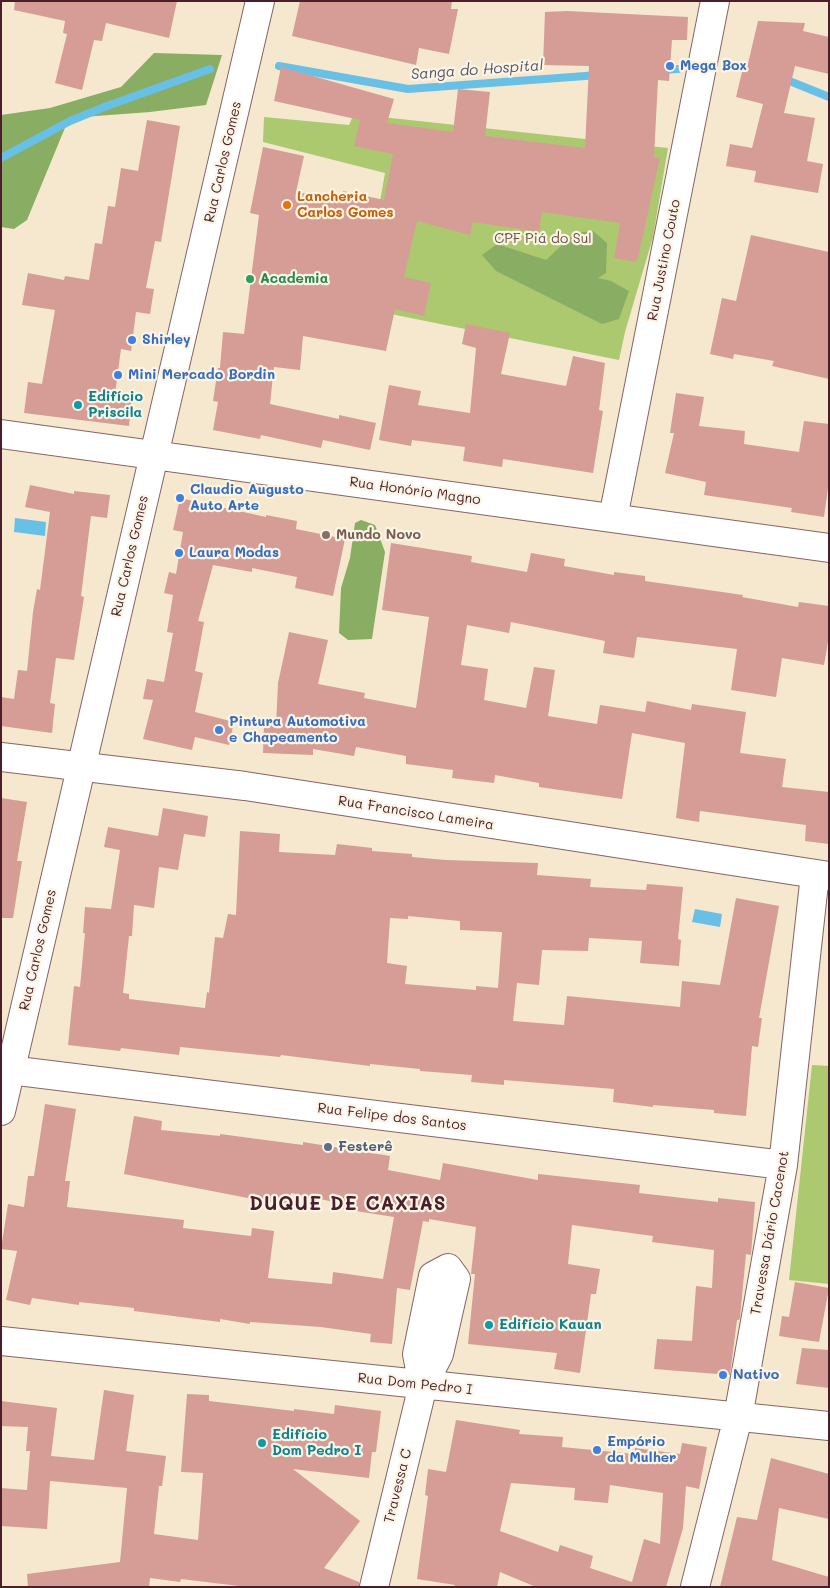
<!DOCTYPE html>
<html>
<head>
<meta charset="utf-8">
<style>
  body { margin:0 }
  #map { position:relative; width:830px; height:1588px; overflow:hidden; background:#f5e8ce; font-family:Mali,sans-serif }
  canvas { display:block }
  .frame { position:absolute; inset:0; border:2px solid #4a1f2b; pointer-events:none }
</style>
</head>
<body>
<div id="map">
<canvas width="830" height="1588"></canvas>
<div class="frame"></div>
</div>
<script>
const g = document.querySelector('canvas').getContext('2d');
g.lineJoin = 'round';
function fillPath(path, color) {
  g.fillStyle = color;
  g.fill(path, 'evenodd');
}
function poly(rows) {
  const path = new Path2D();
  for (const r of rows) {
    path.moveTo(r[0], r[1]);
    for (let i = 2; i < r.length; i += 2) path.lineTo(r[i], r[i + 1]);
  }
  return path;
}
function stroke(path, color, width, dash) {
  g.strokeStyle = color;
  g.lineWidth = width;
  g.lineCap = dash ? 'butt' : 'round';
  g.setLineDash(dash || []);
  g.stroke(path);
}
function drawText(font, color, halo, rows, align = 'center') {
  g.font = font + ' Mali,sans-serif';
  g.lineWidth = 4.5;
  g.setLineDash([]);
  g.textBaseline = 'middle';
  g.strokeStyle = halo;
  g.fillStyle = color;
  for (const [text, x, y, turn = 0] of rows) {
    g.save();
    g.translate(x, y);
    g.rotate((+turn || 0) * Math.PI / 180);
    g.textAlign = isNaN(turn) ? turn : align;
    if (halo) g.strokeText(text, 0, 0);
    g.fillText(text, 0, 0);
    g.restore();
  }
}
const green = poly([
  [354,114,668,148,653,237,625,332,619,360,361,308,385,173,263,142,264,117,349,125],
  [812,1065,829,1066,829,1284,789,1280]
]);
const forest = poly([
  [154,53,222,55,206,105,150,112,69,118,27,220,14,229,1,227,1,115,50,108,121,87],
  [593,231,607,243,606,273,598,278,611,281,629,291,619,319,602,324,496,271,482,255,497,244,546,260,575,233],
  [361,520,375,525,385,552,372,639,348,640,339,633,341,588,350,558,355,523]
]);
const water = poly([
  [15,518,46,522,45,536,14,532],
  [695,909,722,914,720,927,692,922]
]);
const stream = poly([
  [279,66,408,89,599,75],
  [660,70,678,69],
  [782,78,829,97],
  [1,158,70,121,107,106,210,69]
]);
const building = poly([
  [15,1,177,1,169,38,106,23,102,41,94,40,82,90,55,83,67,34,63,33,65,21,14,10],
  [300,1,452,1,451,9,458,9,449,54,419,48,416,65,292,36],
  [567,11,688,17,687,40,672,40,669,81,658,80,654,157,660,158,637,262,614,258,620,223,542,212,539,232,473,222,470,235,417,221,404,277,431,283,424,316,395,309,386,351,303,336,300,370,274,367,270,404,339,419,339,415,376,423,370,450,323,440,321,448,261,435,260,439,213,430,218,402,213,401,218,368,220,368,223,332,244,334,259,215,250,213,263,147,304,156,296,192,342,198,343,191,384,200,393,154,354,146,360,120,274,101,281,67,394,99,387,123,453,132,458,89,490,92,485,136,585,148,589,66,543,65,545,12],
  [758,21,805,23,803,31,829,37,829,74,795,66,784,113,815,118,807,161,823,164,818,193,754,182,756,171,726,166,730,144,752,148,763,104,736,97,742,72,746,72],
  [147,120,180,126,161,242,155,241,146,288,154,289,150,314,136,312,131,351,121,349,115,394,132,397,129,426,24,413,28,382,42,384,55,310,22,305,28,273,64,280,65,276,89,280,95,243,102,244,108,206,115,207,121,168,138,171],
  [751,235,829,252,829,379,772,366,774,361,734,354,733,359,710,354,722,298,736,301],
  [466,324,510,333,501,374,566,386,573,356,605,363,599,410,603,411,593,473,503,459,502,467,463,461,465,447,412,440,411,446,379,440,389,385,421,391,418,405,470,413,476,348,462,344],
  [676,393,704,397,699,426,745,431,744,444,799,452,804,421,829,424,829,481,824,517,791,512,792,508,704,495,706,482,665,473,674,433,670,433],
  [30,485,74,494,74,491,110,495,107,518,91,516,81,596,84,597,74,660,56,658,50,703,55,704,52,733,1,726,1,697,14,699,18,670,27,671,33,612,37,589,40,590,50,512,25,507],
  [180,498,266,517,266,515,297,521,296,529,345,539,333,596,295,588,297,577,252,568,252,572,213,565,198,621,204,622,195,671,203,673,195,712,234,722,229,745,195,737,192,750,143,739,153,700,143,699,147,679,164,682,173,633,167,632,173,595,164,593,169,572,176,574,183,532,173,530],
  [391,543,472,556,471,562,527,572,531,553,565,559,564,566,614,575,614,572,645,576,645,581,743,595,742,597,798,607,799,602,829,606,829,636,824,665,782,658,776,697,731,690,737,649,637,637,634,658,603,653,605,641,511,622,509,633,467,625,461,665,488,669,484,700,526,708,534,667,555,670,548,716,597,724,600,705,645,712,647,701,691,710,692,704,746,712,740,753,786,759,782,787,829,792,829,844,805,841,806,825,700,811,699,822,676,818,685,743,632,733,622,799,539,787,539,783,495,775,494,783,452,778,453,770,406,764,406,756,356,747,354,756,313,749,313,755,263,753,264,725,276,726,278,683,289,632,328,640,318,684,365,693,364,698,416,708,429,617,382,610],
  [1,798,27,802,17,861,22,861,13,918,1,918],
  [163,808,208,816,205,837,184,834,178,870,159,867,154,908,134,905,132,936,129,936,123,993,129,994,129,999,205,1008,207,992,209,993,215,937,223,938,228,914,236,915,240,831,280,834,279,852,335,855,337,844,372,848,372,851,412,854,412,857,446,860,538,863,537,875,591,879,590,887,646,890,647,884,683,887,678,939,681,940,679,966,640,963,642,941,589,938,588,951,542,950,539,985,517,983,513,1021,564,1025,567,996,680,1007,682,981,720,985,736,898,779,906,759,1018,762,1018,758,1047,752,1046,746,1116,714,1113,714,1110,653,1105,653,1107,613,1102,614,1089,504,1080,504,1085,471,1082,472,1075,420,1071,420,1069,370,1064,370,1066,281,1055,280,1057,180,1047,179,1055,121,1048,120,1051,68,1045,74,986,80,987,85,933,83,933,85,907,111,909,120,850,104,847,108,827,158,836],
  [408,916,460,921,460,930,502,932,498,988,476,986,476,990,405,984,407,966,387,963,390,918,408,919],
  [45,1104,76,1109,65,1181,70,1181,67,1207,184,1220,183,1228,251,1236,252,1228,274,1231,268,1278,332,1284,333,1272,383,1279,394,1217,343,1209,344,1204,291,1193,289,1206,124,1174,134,1116,162,1121,161,1130,220,1136,220,1134,303,1145,303,1142,390,1156,388,1170,440,1180,443,1163,538,1180,538,1174,640,1185,639,1193,718,1202,718,1198,755,1202,751,1255,746,1254,740,1317,739,1320,737,1320,730,1375,654,1369,657,1339,692,1341,696,1286,712,1288,714,1250,652,1242,653,1236,572,1225,568,1264,600,1269,596,1294,591,1294,580,1373,554,1369,557,1353,468,1344,475,1274,471,1274,476,1227,429,1219,429,1222,423,1221,410,1290,397,1288,392,1344,370,1342,371,1334,321,1327,250,1322,250,1324,220,1319,220,1322,134,1311,134,1308,79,1302,79,1305,32,1298,30,1305,6,1300,17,1251,1,1249,8,1204,24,1207,28,1176,34,1176],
  [795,1282,829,1288,819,1342,779,1336,782,1316,789,1317],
  [802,1348,829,1350,829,1388,796,1384],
  [104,1390,134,1395,126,1451,166,1456,162,1486,159,1486,154,1534,198,1540,203,1473,181,1472,187,1394,209,1395,209,1401,294,1411,294,1409,334,1414,335,1405,381,1411,376,1452,372,1452,369,1478,293,1469,360,1521,324,1568,359,1582,359,1587,247,1587,181,1579,180,1582,150,1578,149,1587,28,1587,27,1574,120,1562,127,1488,50,1481,47,1529,1,1526,1,1488,27,1490,30,1451,26,1451,28,1427,1,1426,1,1401,57,1408,51,1456,94,1460],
  [456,1420,520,1430,519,1434,563,1437,562,1447,634,1454,635,1448,680,1454,682,1443,707,1447,699,1489,686,1486,683,1528,666,1587,536,1587,500,1572,497,1587,454,1587,455,1585,417,1579,428,1496,425,1495,428,1469,446,1472],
  [511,1483,575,1488,574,1500,608,1503,610,1485,663,1493,660,1544,644,1539,632,1582,590,1568,593,1556,560,1545,558,1552,500,1531],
  [771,1458,829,1474,829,1519,779,1508,772,1560,829,1577,829,1587,720,1587,737,1517,757,1520]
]);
const minor = poly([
  [1,434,829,548],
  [613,518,715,1],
  [1,757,245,786,829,876],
  [1,1069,783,1165],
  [1,1111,260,1],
  [1,1341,829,1426],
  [374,1587,423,1385,439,1354,456,1279,448,1268,433,1276,417,1354,423,1385],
  [695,1587,738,1417,783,1165,815,874]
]);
const markers = [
  [670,66,5,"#3f7fe0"],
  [287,205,5,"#e8710a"],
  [250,279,5,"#2e9e5b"],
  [132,340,5,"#3f7fe0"],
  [118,375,5,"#3f7fe0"],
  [78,405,5,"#0f9aa8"],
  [180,498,5,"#3f7fe0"],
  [326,535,5,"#8d6e63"],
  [179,553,5,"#3f7fe0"],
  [219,730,5,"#3f7fe0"],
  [328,1147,5,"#5c6f8a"],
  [489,1325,5,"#0f9aa8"],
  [723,1375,5,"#3f7fe0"],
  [262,1443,5,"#0f9aa8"],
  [597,1450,5,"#3f7fe0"]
];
const shopNames = [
  ["Mega Box",680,66],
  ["Shirley",142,340],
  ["Mini Mercado Bordin",128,375],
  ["Claudio Augusto",190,490],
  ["Auto Arte",190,506],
  ["Laura Modas",189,553],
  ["Pintura Automotiva",229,722],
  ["e Chapeamento",229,738],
  ["Nativo",733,1375],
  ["Empório",607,1442],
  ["da Mulher",607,1458]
];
const streetNames = [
  ["Rua Carlos Gomes",223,162,-77],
  ["Rua Justino Couto",664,260,-79],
  ["Rua Honório Magno",415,491,8],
  ["Rua Carlos Gomes",130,556,-77],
  ["Rua Francisco Lameira",416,813,9],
  ["Rua Carlos Gomes",38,950,-77],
  ["Rua Felipe dos Santos",392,1117,7],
  ["Travessa Dário Cacenot",770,1233,-80],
  ["Rua Dom Pedro I",415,1384,6],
  ["Travessa C",398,1486,-76]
];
const foodNames = [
  ["Lancheria",297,197],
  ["Carlos Gomes",297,213]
];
const parkNames = [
  ["CPF Piá do Sul",543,239]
];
const leisureNames = [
  ["Academia",260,279]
];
const cultureNames = [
  ["Edifício",88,397],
  ["Priscila",88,413],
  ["Edifício Kauan",499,1325],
  ["Edifício",272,1435],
  ["Dom Pedro I",272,1451]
];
const educationNames = [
  ["Mundo Novo",336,535]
];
const serviceNames = [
  ["Festerê",338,1147]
];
const waterNames = [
  ["Sanga do Hospital",477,70,-4]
];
const districtNames = [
  ["DUQUE DE CAXIAS",348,1204]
];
fillPath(green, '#acc970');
fillPath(forest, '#89ad62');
fillPath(water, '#69c0e6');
stroke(stream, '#69c0e6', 8);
fillPath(building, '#d59d95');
stroke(minor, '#866564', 30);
stroke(minor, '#fff', 28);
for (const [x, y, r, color] of markers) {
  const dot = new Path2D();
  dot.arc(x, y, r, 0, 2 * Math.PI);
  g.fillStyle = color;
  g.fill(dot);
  stroke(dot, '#fcf5e5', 2);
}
drawText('bold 14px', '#366cbe', '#fcf5e5', shopNames, 'left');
drawText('14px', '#4a1f2b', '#fcf5e5', streetNames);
drawText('bold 14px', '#c56008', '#fcf5e5', foodNames, 'left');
drawText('14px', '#675240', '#fcf5e5', parkNames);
drawText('bold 14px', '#27864d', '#fcf5e5', leisureNames, 'left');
drawText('bold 14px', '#0d838f', '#fcf5e5', cultureNames, 'left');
drawText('bold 14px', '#785e54', '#fcf5e5', educationNames, 'left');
drawText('bold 14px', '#4e5e75', '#fcf5e5', serviceNames, 'left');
drawText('italic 15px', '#55576c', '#fcf5e5', waterNames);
g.letterSpacing = '1px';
drawText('bold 19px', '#4a1f2b', '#fcf5e5', districtNames);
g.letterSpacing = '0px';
</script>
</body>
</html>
